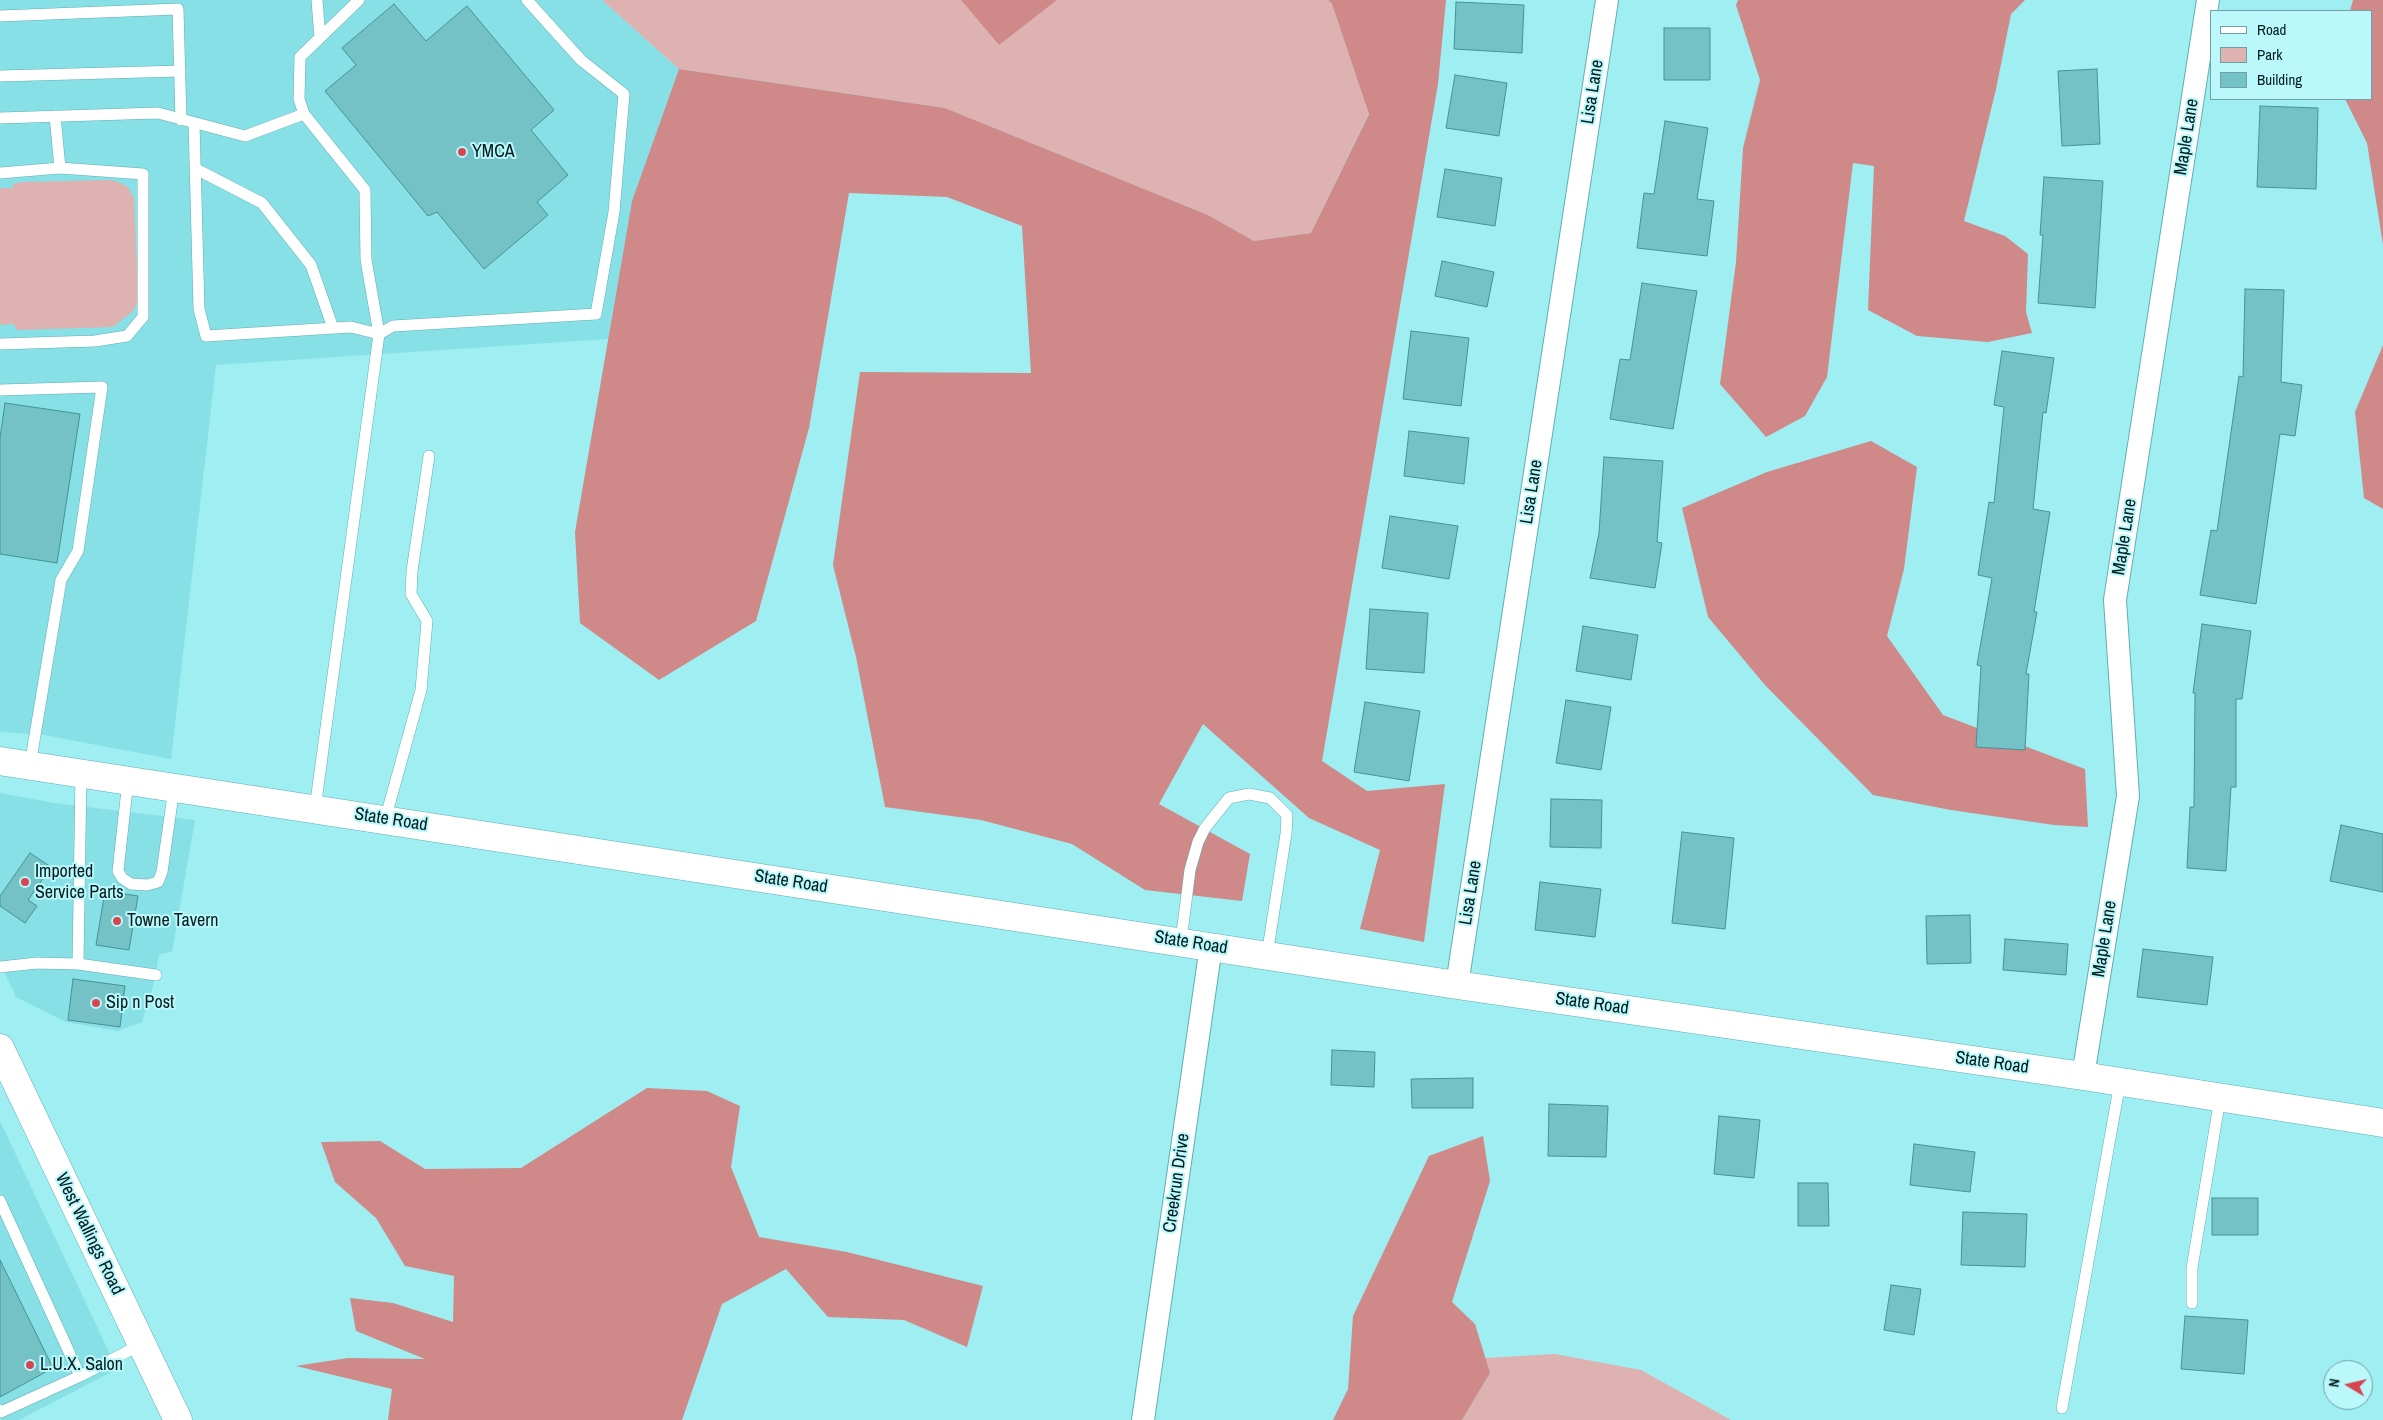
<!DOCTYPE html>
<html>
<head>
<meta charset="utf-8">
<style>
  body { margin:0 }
  #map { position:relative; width:2383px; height:1420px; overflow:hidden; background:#9feef2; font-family:"Archivo Narrow",sans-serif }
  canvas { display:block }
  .legend { position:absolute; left:2210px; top:10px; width:162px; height:90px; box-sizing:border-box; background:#baf8fb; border:1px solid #70a0a3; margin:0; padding:6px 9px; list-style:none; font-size:15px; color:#001c1e }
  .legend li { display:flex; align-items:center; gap:10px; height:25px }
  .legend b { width:25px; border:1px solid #70a0a3 }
  .north { position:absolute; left:2323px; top:1360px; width:50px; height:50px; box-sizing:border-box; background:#baf8fb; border:1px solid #70a0a3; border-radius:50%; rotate:279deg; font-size:14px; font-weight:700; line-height:20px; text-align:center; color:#001c1e }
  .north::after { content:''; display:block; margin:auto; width:18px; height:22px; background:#d64651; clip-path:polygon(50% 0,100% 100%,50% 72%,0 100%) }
</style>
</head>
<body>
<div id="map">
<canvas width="2383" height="1420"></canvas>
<ul class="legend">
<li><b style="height:6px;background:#fff"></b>Road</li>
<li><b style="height:14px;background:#deb2b0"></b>Park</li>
<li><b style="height:14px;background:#74c2c6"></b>Building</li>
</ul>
<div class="north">N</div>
</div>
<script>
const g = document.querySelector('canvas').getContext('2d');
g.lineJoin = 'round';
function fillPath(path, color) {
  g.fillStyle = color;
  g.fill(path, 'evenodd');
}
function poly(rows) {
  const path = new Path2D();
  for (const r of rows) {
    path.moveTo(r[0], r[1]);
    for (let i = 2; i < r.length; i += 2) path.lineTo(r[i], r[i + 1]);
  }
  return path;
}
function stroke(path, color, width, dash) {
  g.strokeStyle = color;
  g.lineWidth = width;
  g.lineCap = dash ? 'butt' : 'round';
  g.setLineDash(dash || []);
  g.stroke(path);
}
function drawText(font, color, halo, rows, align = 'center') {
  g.font = font + ' "Archivo Narrow",sans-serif';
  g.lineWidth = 4;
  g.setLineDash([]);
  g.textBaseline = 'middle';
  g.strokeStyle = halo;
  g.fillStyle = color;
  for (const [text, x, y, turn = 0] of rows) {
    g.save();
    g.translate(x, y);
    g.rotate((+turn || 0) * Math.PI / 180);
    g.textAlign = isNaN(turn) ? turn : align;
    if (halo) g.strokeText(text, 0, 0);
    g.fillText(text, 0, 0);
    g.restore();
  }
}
const built = poly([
  [0,0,602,0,679,69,632,201,608,339,216,365,171,759,44,735,0,732],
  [0,793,54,803,195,820,172,952,159,954,154,983,142,1022,118,1031,66,1022,16,997,0,963],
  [0,1121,117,1369,19,1420,0,1420]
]);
const green = poly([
  [602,0,961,0,999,44,1057,0,1328,0,1332,4,1369,113,1311,233,1254,241,1208,215,945,108,679,69],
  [107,180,116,181,128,187,134,198,138,300,133,311,113,327,16,330,14,324,0,325,0,188,13,188,13,184,22,182],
  [1555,1354,1641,1370,1731,1420,1462,1420,1490,1373,1485,1358]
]);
const forest = poly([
  [961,0,1057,0,999,45],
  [1328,0,1446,0,1438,84,1322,761,1367,791,1445,784,1424,942,1360,929,1380,850,1309,818,1203,724,1159,804,1250,854,1242,901,1145,890,1072,844,981,820,885,807,856,657,833,565,860,372,1031,373,1022,226,947,197,849,193,809,428,756,621,659,680,580,623,575,532,632,201,679,69,945,108,1208,215,1254,241,1311,233,1369,114,1332,4],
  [1738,0,2025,0,2011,14,1996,89,1964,221,2005,236,2028,254,2026,312,2032,333,1988,342,1917,336,1868,310,1874,166,1853,163,1827,377,1805,416,1766,437,1720,384,1736,262,1743,148,1760,80,1736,5],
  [2353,0,2383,0,2383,245,2367,143,2345,99,2372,99,2372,11,2350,11],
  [2383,345,2383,509,2364,498,2355,412],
  [1871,441,1917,467,1904,569,1887,636,1943,715,2085,769,2088,827,2054,825,1951,810,1873,795,1765,685,1708,617,1682,508,1767,472],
  [647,1088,707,1091,740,1106,731,1167,759,1237,847,1252,983,1286,967,1347,904,1320,828,1317,786,1269,722,1304,682,1420,388,1420,392,1389,296,1366,348,1358,425,1359,356,1331,350,1298,393,1303,453,1322,454,1276,405,1266,376,1218,335,1182,321,1142,380,1141,425,1169,521,1168],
  [1483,1136,1490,1181,1452,1302,1475,1324,1490,1373,1462,1420,1333,1420,1348,1389,1353,1316,1429,1156]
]);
const building = poly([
  [1456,2,1524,5,1522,53,1454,49,1456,2],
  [394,4,426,41,467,6,554,110,531,130,568,175,537,202,548,215,484,269,437,212,428,216,325,91,356,65,342,48,394,4],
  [1664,28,1710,28,1710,80,1664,80,1664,28],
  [2097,69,2100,144,2062,146,2058,71,2097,69],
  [1455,75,1507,83,1499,136,1446,128,1455,75],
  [2260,106,2318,108,2316,189,2257,187,2260,106],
  [1665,121,1708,128,1697,199,1714,201,1707,256,1637,248,1644,193,1654,194,1665,121],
  [1445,169,1502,178,1495,226,1437,217,1445,169],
  [2044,177,2103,181,2095,308,2038,303,2043,235,2040,235,2044,177],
  [1442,261,1494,272,1487,307,1435,296,1442,261],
  [1642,283,1697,291,1673,429,1610,419,1620,359,1630,360,1642,283],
  [2245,289,2284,290,2281,382,2302,385,2295,436,2280,434,2256,604,2200,595,2211,530,2217,531,2239,376,2243,377,2245,289],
  [1411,331,1469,338,1461,406,1403,399,1411,331],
  [2002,351,2054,358,2046,413,2043,412,2033,509,2050,512,2034,612,2037,612,2026,674,2029,674,2025,750,1976,747,1981,666,1977,665,1992,578,1978,575,1989,502,1994,503,2004,407,1994,405,2002,351],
  [5,403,80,414,57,563,0,554,0,438,5,403],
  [1409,431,1469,438,1464,484,1404,476,1409,431],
  [1604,457,1663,461,1657,542,1662,543,1655,588,1590,578,1599,533,1604,457],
  [1390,516,1458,526,1449,579,1382,568,1390,516],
  [1370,609,1428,613,1424,673,1366,669,1370,609],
  [2202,624,2251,631,2242,699,2236,699,2236,787,2231,787,2226,871,2187,868,2190,807,2194,807,2195,693,2193,693,2202,624],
  [1583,626,1638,635,1631,680,1576,671,1583,626],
  [1566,700,1611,707,1601,770,1556,763,1566,700],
  [1365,702,1420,711,1409,781,1354,772,1365,702],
  [1551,799,1602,800,1601,848,1550,847,1551,799],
  [2341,825,2383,834,2383,892,2330,881,2341,825],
  [1682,832,1734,838,1725,929,1672,923,1682,832],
  [30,853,51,867,28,900,37,906,25,923,0,906,0,896,30,853],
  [1540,882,1601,889,1595,937,1535,930,1540,882],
  [105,891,138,896,129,950,96,945,105,891],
  [1970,915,1971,963,1927,964,1926,916,1970,915],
  [2005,939,2068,944,2066,975,2003,970,2005,939],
  [2143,949,2213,957,2207,1005,2137,997,2143,949],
  [73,979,125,986,120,1027,68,1020,73,979],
  [1332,1050,1375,1052,1374,1087,1331,1085,1332,1050],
  [1473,1078,1473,1108,1412,1108,1411,1079,1473,1078],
  [1549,1104,1608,1106,1606,1157,1548,1156,1549,1104],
  [1719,1116,1760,1120,1754,1178,1714,1174,1719,1116],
  [1914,1144,1975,1152,1970,1192,1910,1185,1914,1144],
  [1798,1183,1828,1183,1829,1226,1798,1226,1798,1183],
  [2212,1198,2258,1198,2258,1235,2212,1235,2212,1198],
  [1963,1212,2027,1214,2025,1267,1961,1265,1963,1212],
  [0,1260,53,1368,0,1397,0,1260],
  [1891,1285,1921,1289,1914,1335,1884,1330,1891,1285],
  [2185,1316,2248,1320,2244,1374,2181,1369,2185,1316]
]);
const service = poly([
  [317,0,320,38],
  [0,16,178,9,181,120],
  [0,76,180,71],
  [304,114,299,99,300,57,359,0],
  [0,118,158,113,245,136,304,114,365,190,366,260,379,334,351,327,206,336,199,309,194,123],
  [196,169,262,203,311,265,333,328],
  [0,173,60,168],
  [0,344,95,341,127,336,143,317,143,174,60,168,55,116],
  [0,390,102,387,78,551,61,580,30,765],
  [128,780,118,871,122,878,131,884,147,885,158,882,162,872,174,788],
  [315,809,379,334,393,326,596,314,614,212,624,94,581,60,527,0],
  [385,820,421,690,427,621,411,594,412,571,429,456],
  [1181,941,1190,870,1198,842,1205,828,1229,798,1249,794,1270,798,1287,815,1286,834,1267,955],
  [78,964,81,773],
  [0,967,37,963,78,964,156,975],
  [0,1201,80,1376],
  [2192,1303,2192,1268,2220,1098],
  [2062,1408,2120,1082],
  [0,1410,1,1412,80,1376,142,1344]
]);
const minor = poly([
  [1457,985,1607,0],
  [2083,1076,2128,796,2115,600,2208,0],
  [1143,1420,1211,946]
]);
const tertiary = poly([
  [0,1048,178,1420]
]);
const secondary = poly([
  [0,761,1457,985,2083,1076,2383,1123]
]);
const markers = [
  [462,152,5,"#d64651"],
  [25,882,5,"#d64651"],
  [117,921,5,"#d64651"],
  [96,1003,5,"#d64651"],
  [30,1365,5,"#d64651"]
];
const streetNames = [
  ["Lisa Lane",1593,92,-81],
  ["Maple Lane",2187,137,-81],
  ["Lisa Lane",1532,492,-81],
  ["Maple Lane",2125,537,-81],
  ["State Road",391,820,9],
  ["State Road",791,882,9],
  ["Lisa Lane",1471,893,-81],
  ["Maple Lane",2105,939,-81],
  ["State Road",1191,943,9],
  ["State Road",1592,1004,8],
  ["State Road",1992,1063,8],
  ["Creekrun Drive",1177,1183,-82],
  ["West Wallings Road",89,1234,64]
];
const poiNames = [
  ["YMCA",472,152],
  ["Imported",35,872],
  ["Service Parts",35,893],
  ["Towne Tavern",127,921],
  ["Sip n Post",106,1003],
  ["L.U.X. Salon",40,1365]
];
fillPath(built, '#87e0e5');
fillPath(green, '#deb2b0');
fillPath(forest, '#ce8988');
fillPath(building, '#74c2c6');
stroke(building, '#449397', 1);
stroke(service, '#5faeb2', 12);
stroke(minor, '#5faeb2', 24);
stroke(tertiary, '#5faeb2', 29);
stroke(secondary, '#5faeb2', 29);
stroke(service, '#fff', 11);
stroke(minor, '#fff', 22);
stroke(tertiary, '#fff', 28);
stroke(secondary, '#fff', 28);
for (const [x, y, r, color] of markers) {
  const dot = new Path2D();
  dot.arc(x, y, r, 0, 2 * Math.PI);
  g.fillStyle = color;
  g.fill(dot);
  stroke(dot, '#baf8fb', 2);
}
drawText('18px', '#001c1e', '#baf8fb', streetNames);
drawText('18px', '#001c1e', '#baf8fb', poiNames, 'left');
</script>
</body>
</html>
